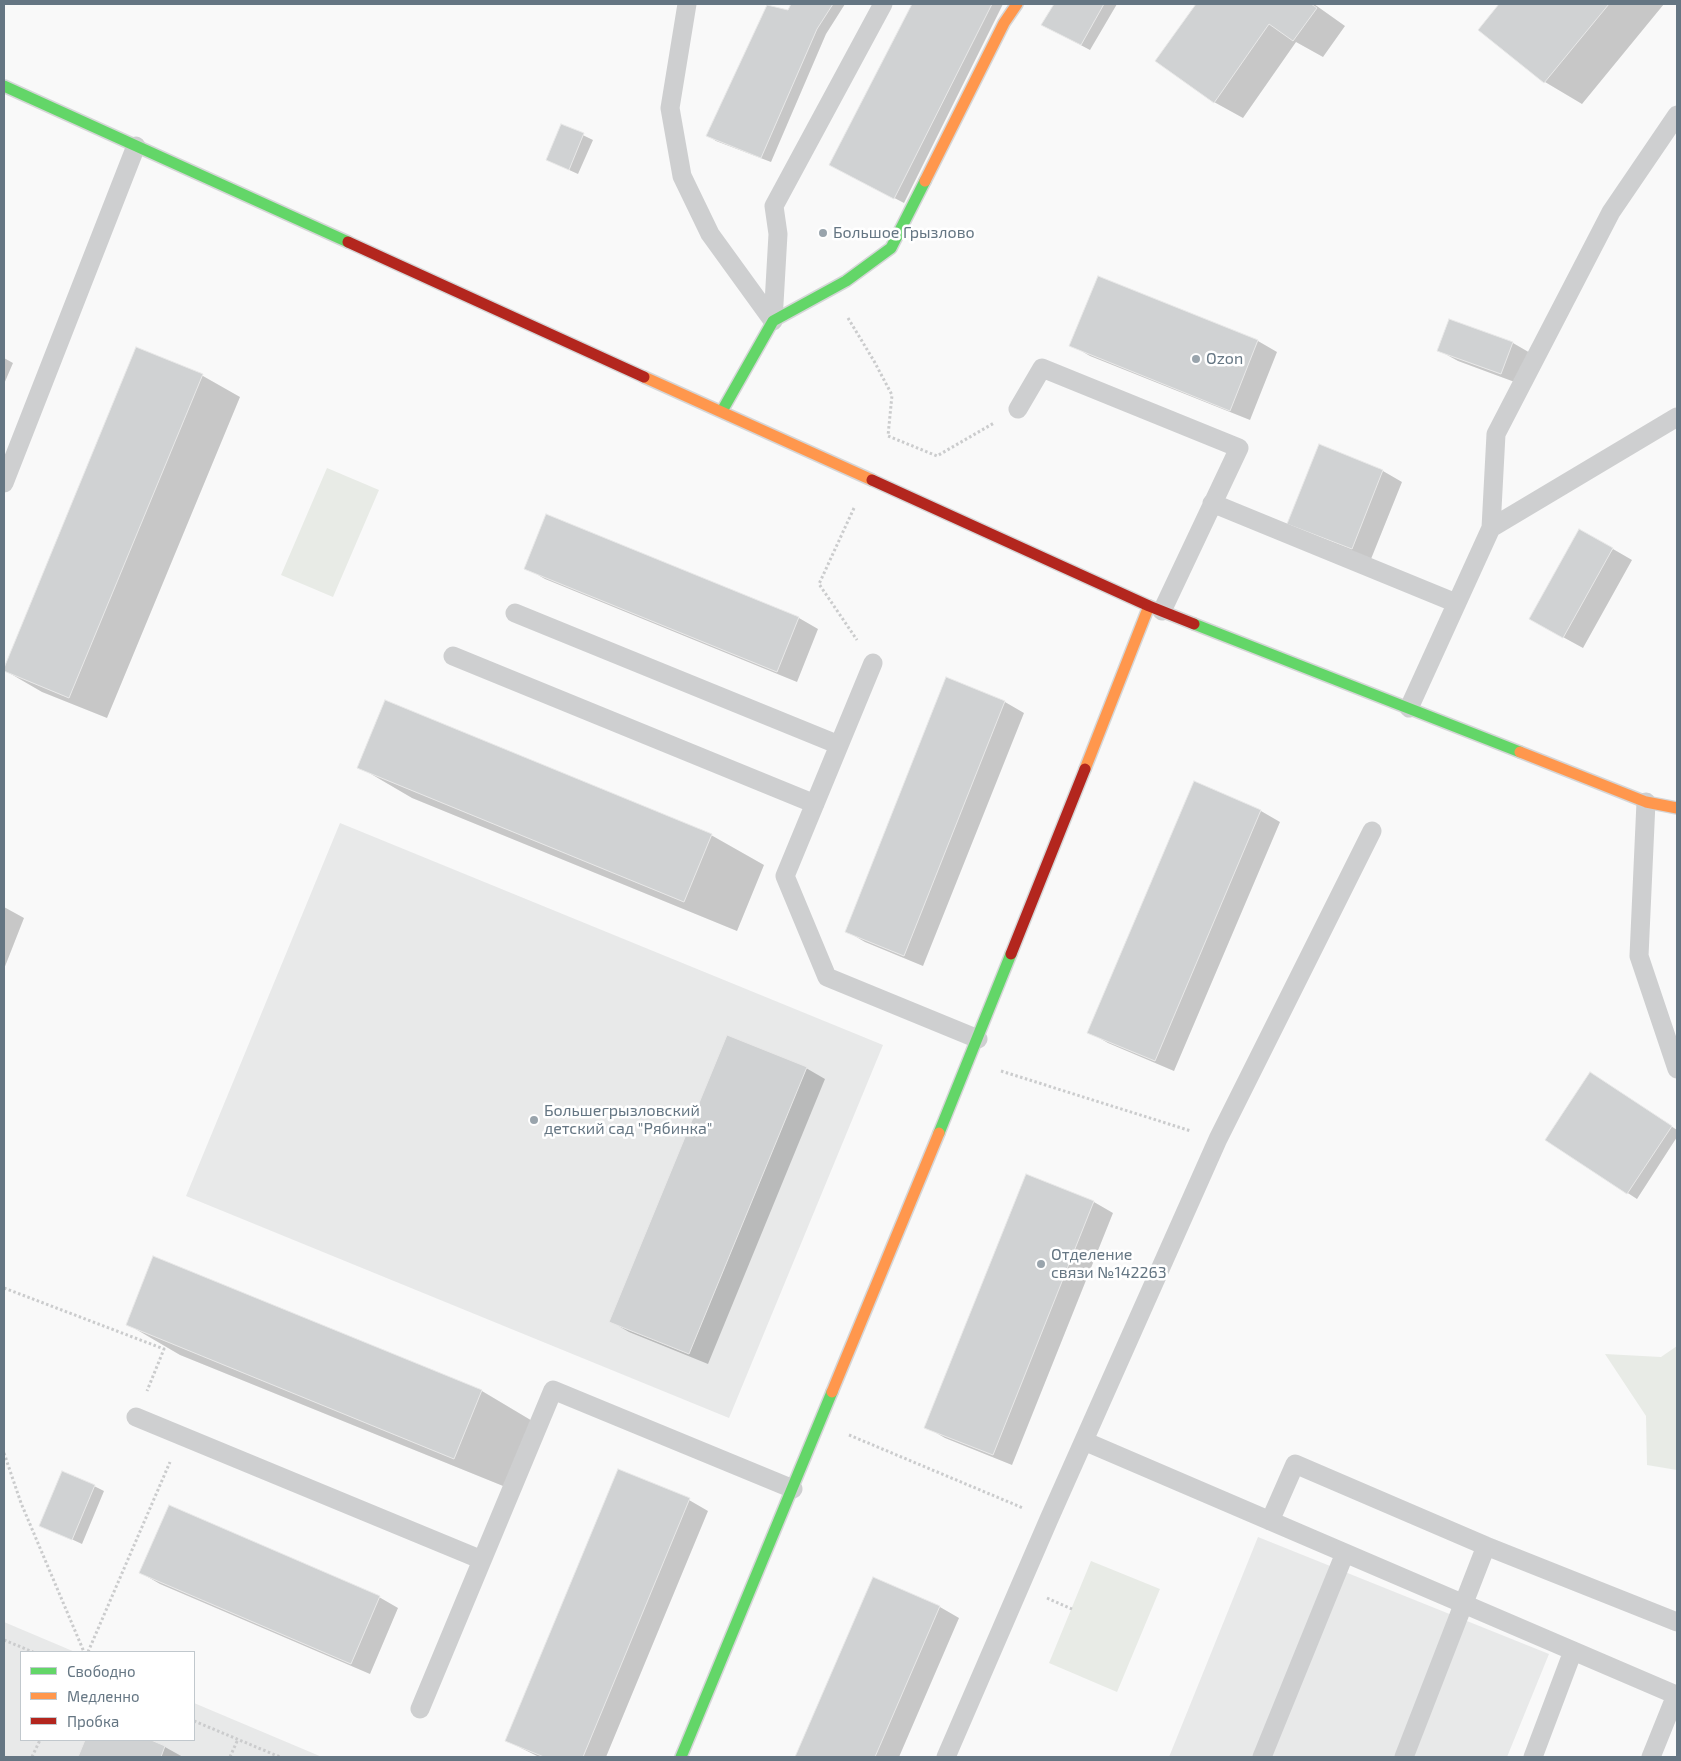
<!DOCTYPE html>
<html>
<head>
<meta charset="utf-8">
<style>
  body { margin:0 }
  #map { position:relative; width:1681px; height:1761px; overflow:hidden; background:#f9f9f9; font-family:"Exo 2",sans-serif }
  canvas { display:block }
  .frame { position:absolute; inset:0; border:5px solid #657683; pointer-events:none }
  .legend { position:absolute; left:20px; top:1651px; width:175px; height:90px; box-sizing:border-box; background:#fff; border:1px solid #c1c8cd; margin:0; padding:6px 9px; list-style:none; font-size:15px; color:#657683 }
  .legend li { display:flex; align-items:center; gap:10px; height:25px }
  .legend b { width:25px; border:1px solid #c1c8cd }
</style>
</head>
<body>
<div id="map">
<canvas width="1681" height="1761"></canvas>
<div class="frame"></div>
<ul class="legend">
<li><b style="height:6px;background:#63d668"></b>Свободно</li>
<li><b style="height:6px;background:#ff974d"></b>Медленно</li>
<li><b style="height:6px;background:#b3261e"></b>Пробка</li>
</ul>
</div>
<script>
const g = document.querySelector('canvas').getContext('2d');
g.lineJoin = 'round';
function fillPath(path, color) {
  g.fillStyle = color;
  g.fill(path, 'evenodd');
}
function poly(rows) {
  const path = new Path2D();
  for (const r of rows) {
    path.moveTo(r[0], r[1]);
    for (let i = 2; i < r.length; i += 2) path.lineTo(r[i], r[i + 1]);
  }
  return path;
}
function stroke(path, color, width, dash) {
  g.strokeStyle = color;
  g.lineWidth = width;
  g.lineCap = dash ? 'butt' : 'round';
  g.setLineDash(dash || []);
  g.stroke(path);
}
function drawText(font, color, halo, rows, align = 'center') {
  g.font = font + ' "Exo 2",sans-serif';
  g.lineWidth = 5;
  g.setLineDash([]);
  g.textBaseline = 'middle';
  g.strokeStyle = halo;
  g.fillStyle = color;
  for (const [text, x, y, turn = 0] of rows) {
    g.save();
    g.translate(x, y);
    g.rotate((+turn || 0) * Math.PI / 180);
    g.textAlign = isNaN(turn) ? turn : align;
    if (halo) g.strokeText(text, 0, 0);
    g.fillText(text, 0, 0);
    g.restore();
  }
}
const built = poly([
  [340,823,883,1045,729,1418,186,1196],
  [1258,1537,1549,1654,1507,1757,1169,1757],
  [4,1622,75,1652,21,1652,21,1740,194,1740,194,1703,322,1757,4,1757]
]);
const green = poly([
  [327,468,379,490,333,597,281,575],
  [1677,1346,1677,1470,1647,1465,1646,1416,1605,1354,1661,1357],
  [1091,1561,1160,1589,1117,1692,1049,1663]
]);
const shadow = poly([
  [793,4,845,4,826,34,771,162,716,141,707,135],
  [913,4,1003,4,904,203,831,165],
  [1055,4,1117,4,1090,50,1043,25],
  [1197,4,1314,4,1345,26,1323,57,1296,42,1243,118,1214,102,1156,61],
  [1501,4,1664,4,1582,104,1545,82,1480,29],
  [562,125,593,140,578,174,547,160],
  [1099,278,1258,341,1277,352,1250,420,1090,356,1071,345],
  [1450,320,1513,343,1532,354,1520,384,1458,361,1438,350],
  [137,349,203,376,240,397,107,718,42,692,4,670],
  [4,358,13,363,4,384],
  [1320,446,1383,471,1402,482,1371,559,1308,534,1289,523],
  [546,516,799,618,818,629,797,682,545,579,526,568],
  [1613,549,1632,560,1583,648,1550,630],
  [947,679,1005,702,1024,713,923,966,865,942,846,931],
  [359,767,711,835,764,865,737,931,412,798],
  [1261,811,1280,822,1174,1071,1108,1043,1089,1032],
  [4,907,24,918,4,969],
  [806,1068,825,1079,708,1364,629,1332,610,1321],
  [1599,1079,1677,1130,1677,1137,1637,1199,1546,1140],
  [1094,1202,1113,1213,1012,1465,945,1438,926,1427],
  [154,1258,482,1391,534,1422,508,1488,180,1355,127,1324],
  [94,1486,104,1491,82,1544,41,1525],
  [689,1500,708,1511,606,1757,539,1757,507,1741],
  [141,1573,379,1597,398,1608,370,1674,160,1584],
  [874,1579,940,1607,959,1618,899,1757,797,1757],
  [86,1740,147,1740,165,1747,183,1757,79,1757]
]);
const building = poly([
  [791,4,833,4,817,29,761,158,706,136,767,5,788,10,791,4],
  [912,4,992,4,894,199,829,165,912,4],
  [1054,4,1104,4,1081,45,1041,25,1054,4],
  [1196,4,1311,4,1317,8,1293,41,1269,24,1214,103,1155,61,1196,4],
  [1499,4,1609,4,1544,83,1478,30,1499,4],
  [561,124,584,133,569,170,546,160,561,124],
  [1098,276,1258,340,1230,411,1069,346,1098,276],
  [1449,319,1513,342,1501,374,1437,351,1449,319],
  [136,347,203,374,69,698,4,671,4,668,136,347],
  [1319,444,1383,470,1352,549,1287,524,1319,444],
  [546,514,799,617,777,672,524,569,546,514],
  [1579,529,1613,548,1563,638,1529,619,1579,529],
  [946,677,1005,701,904,956,845,932,946,677],
  [385,700,712,834,684,902,357,768,385,700],
  [1194,781,1261,810,1155,1061,1087,1033,1194,781],
  [727,1035,807,1067,689,1354,609,1322,727,1035],
  [1590,1072,1672,1126,1627,1194,1545,1140,1590,1072],
  [1026,1174,1094,1201,993,1455,924,1428,1026,1174],
  [153,1256,482,1390,454,1459,126,1325,153,1256],
  [618,1469,690,1498,583,1757,544,1757,505,1741,618,1469],
  [62,1471,95,1485,72,1540,39,1526,62,1471],
  [169,1505,380,1596,351,1664,139,1573,169,1505],
  [873,1577,940,1606,875,1757,795,1757,873,1577],
  [85,1740,151,1740,165,1746,161,1757,78,1757,85,1740]
]);
const path = poly([
  [848,318,874,361,892,395,888,436,937,456,994,423],
  [854,508,819,584,857,640],
  [1001,1071,1191,1131],
  [4,1288,164,1349,147,1391],
  [849,1435,1023,1508],
  [4,1453,21,1503,84,1652],
  [1047,1598,1072,1609],
  [4,1640,33,1652],
  [88,1652,170,1462],
  [194,1721,280,1757],
  [32,1757,40,1740],
  [230,1757,238,1739]
]);
const lane = poly([
  [687,4,670,108,682,176,710,234,773,321],
  [773,321,778,234,774,206,883,4],
  [1018,409,1042,368,1239,448,1162,611],
  [4,483,136,146],
  [1212,503,1456,603],
  [1491,528,1496,434,1611,212,1677,115],
  [515,613,839,745],
  [453,656,815,804],
  [873,663,785,876,827,977,978,1039],
  [1409,708,1491,528,1677,417],
  [1646,802,1639,956,1677,1069],
  [136,1417,482,1560],
  [1084,1441,1676,1695,1651,1757],
  [1270,1521,1295,1464,1486,1546,1677,1622],
  [420,1709,553,1390,793,1489],
  [946,1757,1049,1519,1218,1139,1372,831],
  [1262,1757,1345,1553],
  [1404,1757,1486,1546],
  [1533,1757,1573,1651]
]);
const fast = poly([
  [4,86,348,242],
  [722,411,773,321,846,281,891,248,925,181],
  [1194,624,1520,752],
  [939,1133,1011,954],
  [681,1757,832,1392]
]);
const slow = poly([
  [925,181,1004,23,1017,4],
  [644,377,872,480],
  [1520,752,1646,802,1677,808],
  [1085,769,1149,606],
  [832,1392,939,1133]
]);
const jam = poly([
  [348,242,644,377],
  [872,480,1149,606,1194,624],
  [1011,954,1085,769]
]);
const markers = [
  [823,233,5,"#99a4ac"],
  [1196,359,5,"#99a4ac"],
  [534,1120,5,"#99a4ac"],
  [1041,1264,5,"#99a4ac"]
];
const poiNames = [
  ["Большое Грызлово",833,233],
  ["Ozon",1206,359],
  ["Большегрызловский",544,1111],
  ["детский сад \"Рябинка\"",544,1129],
  ["Отделение",1051,1255],
  ["связи №142263",1051,1273]
];
fillPath(built, '#e8e9e9');
fillPath(green, '#e8ebe6');
fillPath(shadow, '#0003');
fillPath(building, '#d0d2d3');
stroke(building, '#e8e8e8', 1);
stroke(fast, '#d5d6d7', 14);
stroke(slow, '#d5d6d7', 14);
stroke(jam, '#d5d6d7', 14);
stroke(path, '#cbcccd', 3, [2.5, 2.5]);
stroke(lane, '#cecfd0', 19);
stroke(fast, '#63d668', 11);
stroke(slow, '#ff974d', 11);
stroke(jam, '#b3261e', 11);
for (const [x, y, r, color] of markers) {
  const dot = new Path2D();
  dot.arc(x, y, r, 0, 2 * Math.PI);
  g.fillStyle = color;
  g.fill(dot);
  stroke(dot, '#fff', 2);
}
drawText('16px', '#657683', '#fff', poiNames, 'left');
</script>
</body>
</html>
